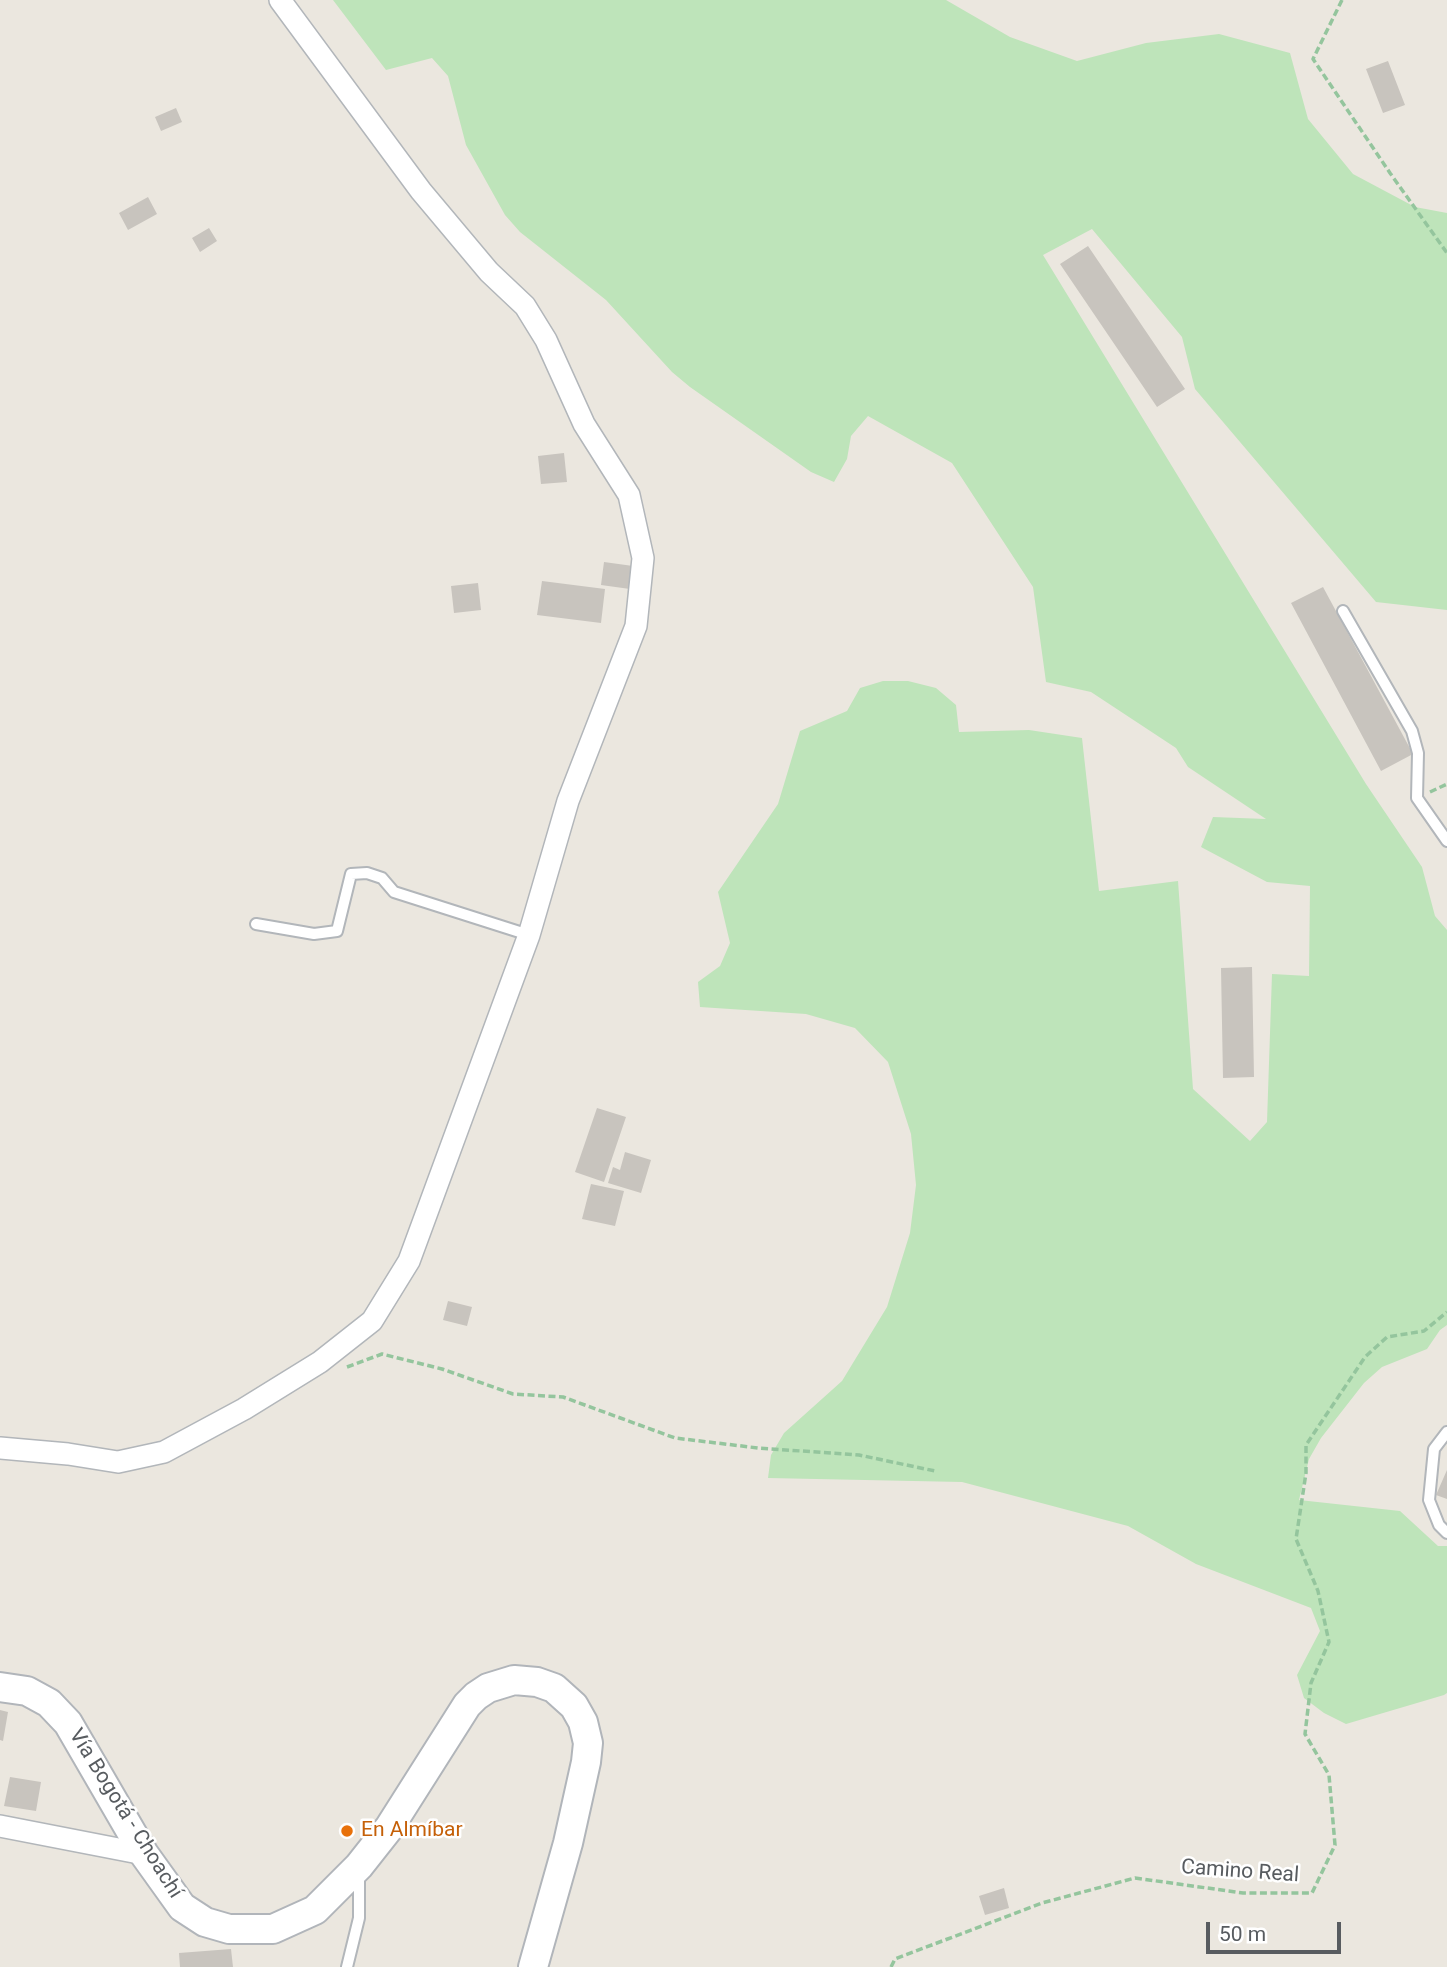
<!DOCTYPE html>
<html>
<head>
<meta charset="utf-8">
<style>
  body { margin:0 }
  #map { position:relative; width:1447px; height:1967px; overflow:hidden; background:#ebe7df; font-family:Roboto,sans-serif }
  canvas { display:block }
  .scale { position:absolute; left:1206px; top:1922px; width:135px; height:32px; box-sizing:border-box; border:4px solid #585c60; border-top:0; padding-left:9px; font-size:21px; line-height:24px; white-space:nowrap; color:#585c60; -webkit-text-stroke:5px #fff; paint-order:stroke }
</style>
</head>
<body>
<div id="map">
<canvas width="1447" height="1967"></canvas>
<div class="scale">50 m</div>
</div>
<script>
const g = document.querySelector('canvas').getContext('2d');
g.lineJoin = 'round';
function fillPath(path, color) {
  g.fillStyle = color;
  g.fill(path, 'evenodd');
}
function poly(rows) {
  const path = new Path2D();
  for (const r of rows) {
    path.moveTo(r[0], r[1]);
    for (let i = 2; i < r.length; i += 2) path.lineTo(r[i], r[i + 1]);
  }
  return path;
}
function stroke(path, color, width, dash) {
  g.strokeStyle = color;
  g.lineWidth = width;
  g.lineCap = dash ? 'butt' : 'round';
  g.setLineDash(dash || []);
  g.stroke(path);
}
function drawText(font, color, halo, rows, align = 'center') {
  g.font = font + ' Roboto,sans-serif';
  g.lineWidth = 5;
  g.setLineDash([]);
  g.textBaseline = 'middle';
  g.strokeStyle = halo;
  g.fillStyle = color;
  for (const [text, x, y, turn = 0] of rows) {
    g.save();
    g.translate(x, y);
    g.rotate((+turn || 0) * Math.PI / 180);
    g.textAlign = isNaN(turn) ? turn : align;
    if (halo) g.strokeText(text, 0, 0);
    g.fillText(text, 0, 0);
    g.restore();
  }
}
const green = poly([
  [333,0,946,0,1010,37,1077,61,1146,43,1219,34,1290,53,1308,119,1353,174,1415,207,1447,213,1447,610,1376,602,1195,389,1182,337,1092,229,1043,255,1366,784,1422,867,1435,916,1447,930,1447,1325,1440,1330,1427,1349,1382,1367,1364,1383,1321,1438,1309,1459,1299,1500,1400,1511,1438,1546,1447,1546,1447,1693,1444,1695,1346,1724,1324,1713,1304,1698,1297,1675,1320,1631,1311,1608,1196,1564,1128,1526,962,1482,768,1478,771,1455,784,1433,842,1381,887,1307,910,1233,916,1185,911,1134,888,1062,855,1028,806,1014,700,1007,698,982,720,966,730,943,718,892,778,804,800,731,847,711,860,688,883,681,908,681,936,688,956,705,959,732,1029,730,1082,738,1099,891,1178,881,1193,1089,1250,1141,1267,1122,1272,974,1309,976,1310,886,1267,882,1201,847,1213,817,1266,819,1188,767,1176,748,1091,692,1046,682,1033,587,952,463,868,416,851,436,847,459,834,482,811,472,690,387,672,372,606,300,520,232,505,215,466,145,448,76,432,58,386,70]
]);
const building = poly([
  [1388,61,1405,105,1383,113,1366,69],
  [176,108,182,122,161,131,155,117],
  [148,197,157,214,128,230,119,213],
  [209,228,217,241,200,252,192,238],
  [1088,246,1185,389,1157,407,1060,264],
  [564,453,567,482,541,484,538,456],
  [604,562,633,566,630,589,601,585],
  [542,581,605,589,601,623,537,615],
  [478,583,481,610,454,613,451,586],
  [1323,587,1413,754,1381,771,1291,603],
  [1252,967,1254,1077,1223,1078,1221,968],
  [597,1108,626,1117,604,1182,575,1172],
  [625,1152,651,1160,641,1193,608,1183,613,1167,620,1170],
  [591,1184,624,1191,615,1226,582,1219],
  [448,1301,472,1307,467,1326,443,1320],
  [1447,1470,1447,1499,1436,1495],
  [0,1710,8,1712,3,1741,0,1740],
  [10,1777,41,1782,36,1811,4,1806],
  [1004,1888,1009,1908,985,1915,979,1896],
  [231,1949,233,1967,180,1967,179,1953]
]);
const path = poly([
  [1342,0,1313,59,1390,173,1447,253],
  [1430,792,1447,784],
  [347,1367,382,1354,442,1369,513,1394,563,1397,675,1438,758,1448,859,1455,935,1471],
  [891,1967,895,1959,1042,1903,1135,1878,1243,1893,1312,1893,1335,1845,1329,1775,1305,1734,1311,1683,1329,1642,1318,1591,1296,1539,1306,1473,1306,1445,1365,1357,1387,1337,1424,1331,1447,1312]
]);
const service = poly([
  [1343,611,1412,731,1418,753,1417,798,1447,841],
  [256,924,314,934,337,931,351,874,367,873,382,878,394,892,529,935],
  [1447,1432,1434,1449,1429,1500,1439,1525,1447,1533],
  [347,1967,359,1918,359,1873]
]);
const minor = poly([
  [0,1448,68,1454,118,1462,164,1452,244,1409,320,1362,372,1321,409,1261,529,935,568,801,636,626,643,558,629,495,584,424,546,340,525,306,489,272,421,191,280,0],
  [0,1826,144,1854]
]);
const secondary = poly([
  [0,1687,27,1691,49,1703,68,1723,144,1854,182,1907,205,1922,229,1929,273,1929,315,1910,359,1866,389,1828,467,1705,476,1696,488,1688,514,1680,537,1682,554,1688,574,1706,583,1722,588,1743,586,1762,568,1843,533,1967]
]);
const markers = [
  [347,1831,7,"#e8710a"]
];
const streetNames = [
  ["Vía Bogotá - Choachí",125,1814,58],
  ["Camino Real",1240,1872,4]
];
const foodNames = [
  ["En Almíbar",361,1831]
];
fillPath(green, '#bee4ba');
fillPath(building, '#c8c4be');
stroke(service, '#b2b6ba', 14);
stroke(minor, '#b2b6ba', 24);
stroke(secondary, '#b1b5ba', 32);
stroke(path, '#94c59d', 3.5, [7, 3.5]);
stroke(service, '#fff', 10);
stroke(minor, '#fff', 21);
stroke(secondary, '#fff', 28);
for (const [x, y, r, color] of markers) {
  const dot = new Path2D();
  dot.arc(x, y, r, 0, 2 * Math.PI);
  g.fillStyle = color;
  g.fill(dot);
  stroke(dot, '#fff', 2.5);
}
drawText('21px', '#585c60', '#fff', streetNames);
drawText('21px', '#c56008', '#fff', foodNames, 'left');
</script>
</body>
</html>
